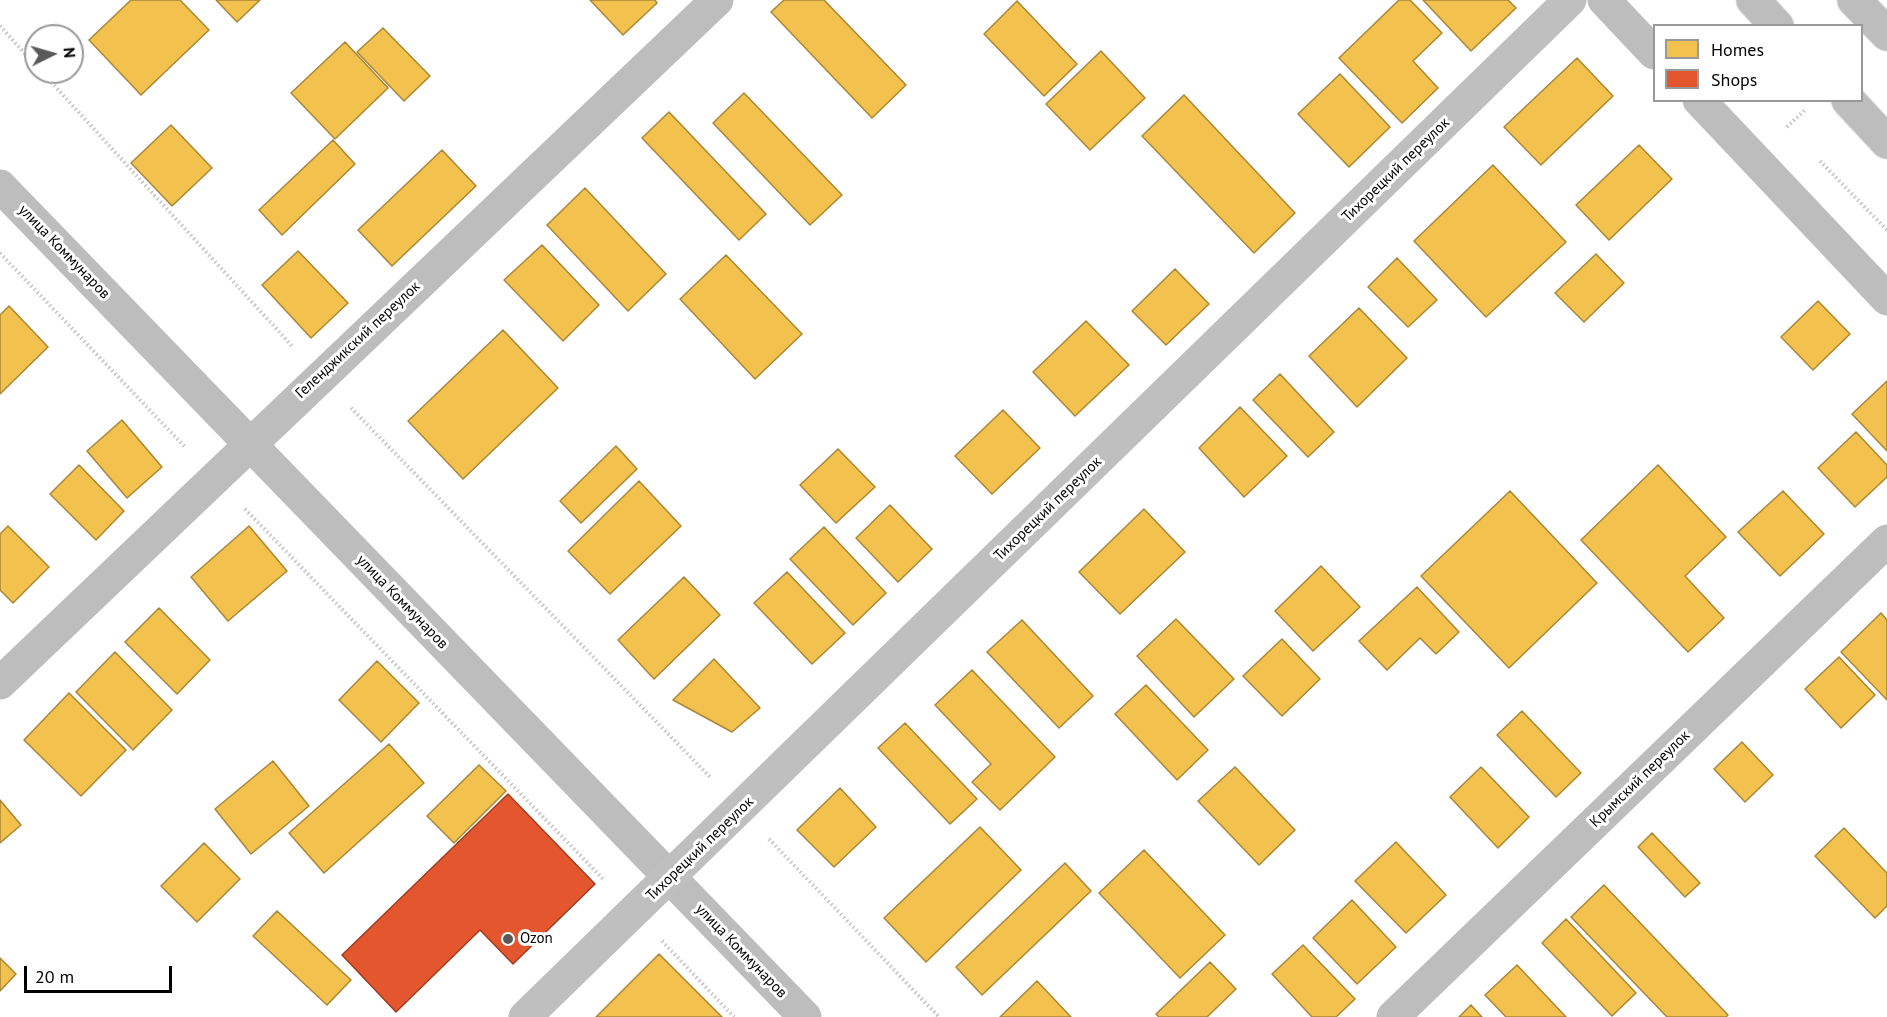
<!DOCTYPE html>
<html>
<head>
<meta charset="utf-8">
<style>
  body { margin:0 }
  #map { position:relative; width:1887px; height:1017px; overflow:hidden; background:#fff; font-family:"PT Sans",sans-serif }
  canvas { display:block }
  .legend { position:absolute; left:1653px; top:24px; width:210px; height:78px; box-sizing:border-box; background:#fff; border:2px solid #999; margin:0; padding:8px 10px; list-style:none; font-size:18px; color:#000 }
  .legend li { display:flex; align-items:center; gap:12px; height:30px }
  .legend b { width:30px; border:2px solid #999 }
  .north { position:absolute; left:24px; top:24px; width:60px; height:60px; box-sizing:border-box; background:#fff; border:2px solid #999; border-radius:50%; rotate:85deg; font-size:16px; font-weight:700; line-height:24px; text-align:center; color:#000 }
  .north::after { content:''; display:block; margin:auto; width:21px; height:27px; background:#595959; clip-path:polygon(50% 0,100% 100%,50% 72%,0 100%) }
  .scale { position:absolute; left:24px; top:966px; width:148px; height:27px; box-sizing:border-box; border:3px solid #000; border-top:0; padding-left:8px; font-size:18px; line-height:21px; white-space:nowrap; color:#000; -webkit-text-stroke:4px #fff; paint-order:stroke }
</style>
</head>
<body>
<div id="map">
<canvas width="1887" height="1017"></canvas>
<ul class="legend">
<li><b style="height:16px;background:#f2c14e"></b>Homes</li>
<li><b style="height:16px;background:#e4572e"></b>Shops</li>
</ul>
<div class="north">N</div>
<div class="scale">20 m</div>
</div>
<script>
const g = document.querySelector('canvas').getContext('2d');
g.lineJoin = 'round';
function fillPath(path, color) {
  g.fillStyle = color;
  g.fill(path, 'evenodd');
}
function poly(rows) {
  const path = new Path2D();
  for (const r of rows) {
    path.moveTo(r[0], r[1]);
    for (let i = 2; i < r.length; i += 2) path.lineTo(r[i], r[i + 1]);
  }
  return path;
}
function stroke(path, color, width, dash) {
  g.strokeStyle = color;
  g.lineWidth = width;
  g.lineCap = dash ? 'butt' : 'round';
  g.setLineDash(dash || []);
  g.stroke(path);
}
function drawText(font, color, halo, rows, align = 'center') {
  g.font = font + ' "PT Sans",sans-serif';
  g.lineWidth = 6;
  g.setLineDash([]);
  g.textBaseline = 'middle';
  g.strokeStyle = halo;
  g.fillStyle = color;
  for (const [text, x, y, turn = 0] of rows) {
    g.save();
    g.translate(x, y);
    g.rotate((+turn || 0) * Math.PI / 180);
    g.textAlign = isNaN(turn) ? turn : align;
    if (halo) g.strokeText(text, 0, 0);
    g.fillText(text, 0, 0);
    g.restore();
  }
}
const homes = poly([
  [131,0,180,0,209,30,141,95,89,40,131,0],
  [216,0,260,0,237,22,216,0],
  [590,0,655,0,657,3,623,35,590,0],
  [784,0,824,0,906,85,872,118,771,12,784,0],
  [1399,0,1410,0,1442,33,1413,61,1438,88,1402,123,1339,58,1399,0],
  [1423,0,1508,0,1516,8,1471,51,1423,0],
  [1017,1,1077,64,1044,96,984,34,1017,1],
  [383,28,430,76,404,101,357,52,383,28],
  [345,42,388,88,335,139,291,93,345,42],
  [1101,51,1145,98,1090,150,1046,104,1101,51],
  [1577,58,1613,96,1541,165,1504,127,1577,58],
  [1340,74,1390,127,1349,167,1298,114,1340,74],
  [744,93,842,195,810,225,713,123,744,93],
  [1184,95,1295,213,1254,253,1142,136,1184,95],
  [669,112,766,214,739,240,642,138,669,112],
  [171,125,212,168,172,206,131,163,171,125],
  [333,140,355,164,282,235,259,210,333,140],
  [1639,145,1672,179,1609,240,1576,205,1639,145],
  [442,150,476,186,392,266,358,230,442,150],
  [1493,165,1566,242,1486,317,1414,241,1493,165],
  [585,188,666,274,628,311,547,225,585,188],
  [542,245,599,305,563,341,504,280,542,245],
  [298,251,348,303,311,338,262,285,298,251],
  [1596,254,1624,283,1584,322,1555,293,1596,254],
  [726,255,802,334,755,379,680,299,726,255],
  [1397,258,1437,300,1408,327,1368,287,1397,258],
  [1175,269,1209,304,1166,345,1132,311,1175,269],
  [1818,301,1850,334,1813,370,1781,337,1818,301],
  [9,306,48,347,0,394,0,315,9,306],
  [1359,308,1407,358,1357,407,1309,356,1359,308],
  [1086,321,1129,365,1075,416,1033,372,1086,321],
  [503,330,558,388,463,479,408,421,503,330],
  [1280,374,1334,432,1308,457,1253,400,1280,374],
  [1887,381,1887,451,1852,414,1887,381],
  [1240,407,1287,456,1244,497,1199,448,1240,407],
  [1003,410,1040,448,992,494,955,456,1003,410],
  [122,420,162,467,127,498,87,451,122,420],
  [1856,432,1887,465,1887,477,1855,507,1818,468,1856,432],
  [616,446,637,469,581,523,560,501,616,446],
  [838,449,875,487,836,523,800,485,838,449],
  [79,465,124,511,96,540,50,494,79,465],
  [1658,465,1726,537,1685,576,1724,618,1688,652,1581,540,1658,465],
  [639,481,681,526,610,594,568,551,639,481],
  [1510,491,1597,583,1509,668,1421,576,1510,491],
  [1783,491,1824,534,1780,576,1738,532,1783,491],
  [890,505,932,549,898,582,856,538,890,505],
  [1144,509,1185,552,1120,614,1079,572,1144,509],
  [8,526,49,567,13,603,0,590,0,534,8,526],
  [249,526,287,571,228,621,191,577,249,526],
  [824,527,886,593,853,625,790,559,824,527],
  [1321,566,1360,607,1313,651,1275,611,1321,566],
  [787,572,845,633,812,664,754,603,787,572],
  [684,577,720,615,654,679,618,640,684,577],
  [1417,587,1459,632,1436,654,1420,638,1387,670,1359,641,1417,587],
  [159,608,210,660,177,694,125,642,159,608],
  [1881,613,1887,620,1887,700,1841,652,1881,613],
  [1176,619,1234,679,1194,717,1137,656,1176,619],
  [1022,620,1093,696,1059,728,987,652,1022,620],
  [1282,639,1320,679,1282,716,1243,676,1282,639],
  [115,652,172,710,133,750,76,692,115,652],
  [1839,657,1875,695,1841,728,1805,689,1839,657],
  [714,659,760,708,732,732,673,700,714,659],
  [377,661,419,703,381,742,339,700,377,661],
  [972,670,1055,757,1000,810,972,782,991,764,935,705,972,670],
  [1146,685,1208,750,1177,780,1115,714,1146,685],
  [69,693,126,750,81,796,24,740,69,693],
  [1522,711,1581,773,1556,797,1497,735,1522,711],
  [905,723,977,799,950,824,878,748,905,723],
  [1742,742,1773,775,1745,802,1714,769,1742,742],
  [389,744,424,783,324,873,289,833,389,744],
  [273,761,309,806,251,854,215,809,273,761],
  [479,765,506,791,454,843,427,816,479,765],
  [1235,767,1295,830,1259,865,1198,801,1235,767],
  [1481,767,1529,817,1498,848,1450,797,1481,767],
  [840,788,876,827,834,867,797,830,840,788],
  [0,800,21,825,0,843,0,800],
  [980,827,1021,870,926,962,884,918,980,827],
  [1844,828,1887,873,1887,906,1875,918,1815,856,1844,828],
  [1652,833,1700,883,1685,897,1638,847,1652,833],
  [1396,842,1446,895,1406,933,1355,881,1396,842],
  [204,843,240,879,197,922,161,886,204,843],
  [1144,850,1225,935,1180,978,1099,893,1144,850],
  [1065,863,1091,891,982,995,956,967,1065,863],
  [1604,885,1728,1015,1726,1017,1667,1017,1571,917,1604,885],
  [1352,900,1396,947,1357,984,1313,938,1352,900],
  [277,911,351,980,327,1005,253,936,277,911],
  [1566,919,1636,993,1612,1016,1542,943,1566,919],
  [1303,945,1355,999,1336,1017,1312,1017,1272,974,1303,945],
  [659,954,722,1017,596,1017,659,954],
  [0,958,16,974,0,991,0,958],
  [1210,962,1236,989,1207,1017,1159,1017,1156,1014,1210,962],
  [1517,965,1566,1017,1506,1017,1485,995,1517,965],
  [1037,981,1071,1017,1000,1017,1037,981],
  [1471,1005,1482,1017,1459,1017,1471,1005]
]);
const shops = poly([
  [508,794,595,884,513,964,480,930,396,1012,342,955,508,794]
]);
const path = poly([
  [0,26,36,66],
  [42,72,292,346],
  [1787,127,1806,109],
  [1820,161,1887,230],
  [0,253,186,448],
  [351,408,710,777],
  [245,509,605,881],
  [769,839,939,1017],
  [662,941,734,1017]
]);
const street = poly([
  [1604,0,1654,53],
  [1699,100,1887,299],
  [0,186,805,1017],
  [0,683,717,0],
  [1393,1017,1887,541]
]);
const secondary = poly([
  [525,1017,1570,0]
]);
const primary = poly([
  [1753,0,1777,26],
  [1854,0,1887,34],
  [1848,100,1887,142]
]);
const markers = [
  [508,939,6,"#595959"]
];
const streetNames = [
  ["Тихорецкий переулок",1396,170,-44],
  ["улица Коммунаров",64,252,46],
  ["Геленджикский переулок",358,340,-43],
  ["Тихорецкий переулок",1048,509,-44],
  ["улица Коммунаров",402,602,46],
  ["Крымский переулок",1640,779,-44],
  ["Тихорецкий переулок",700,849,-44],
  ["улица Коммунаров",741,951,46]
];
const poiNames = [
  ["Ozon",520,939]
];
fillPath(homes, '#f2c14e');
stroke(homes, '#a98737', 1.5);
fillPath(shops, '#e4572e');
stroke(shops, '#a03d20', 1.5);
stroke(primary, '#dbdbdb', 35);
stroke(path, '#c2c2c2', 4, [1.5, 3]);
stroke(street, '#bdbdbd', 33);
stroke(secondary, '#bfbfbf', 33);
stroke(primary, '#bdbdbd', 33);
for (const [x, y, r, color] of markers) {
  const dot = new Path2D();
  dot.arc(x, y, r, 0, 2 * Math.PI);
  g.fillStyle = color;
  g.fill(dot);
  stroke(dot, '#fff', 2);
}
drawText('15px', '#000', '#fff', streetNames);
drawText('15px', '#000', '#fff', poiNames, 'left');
</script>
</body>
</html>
